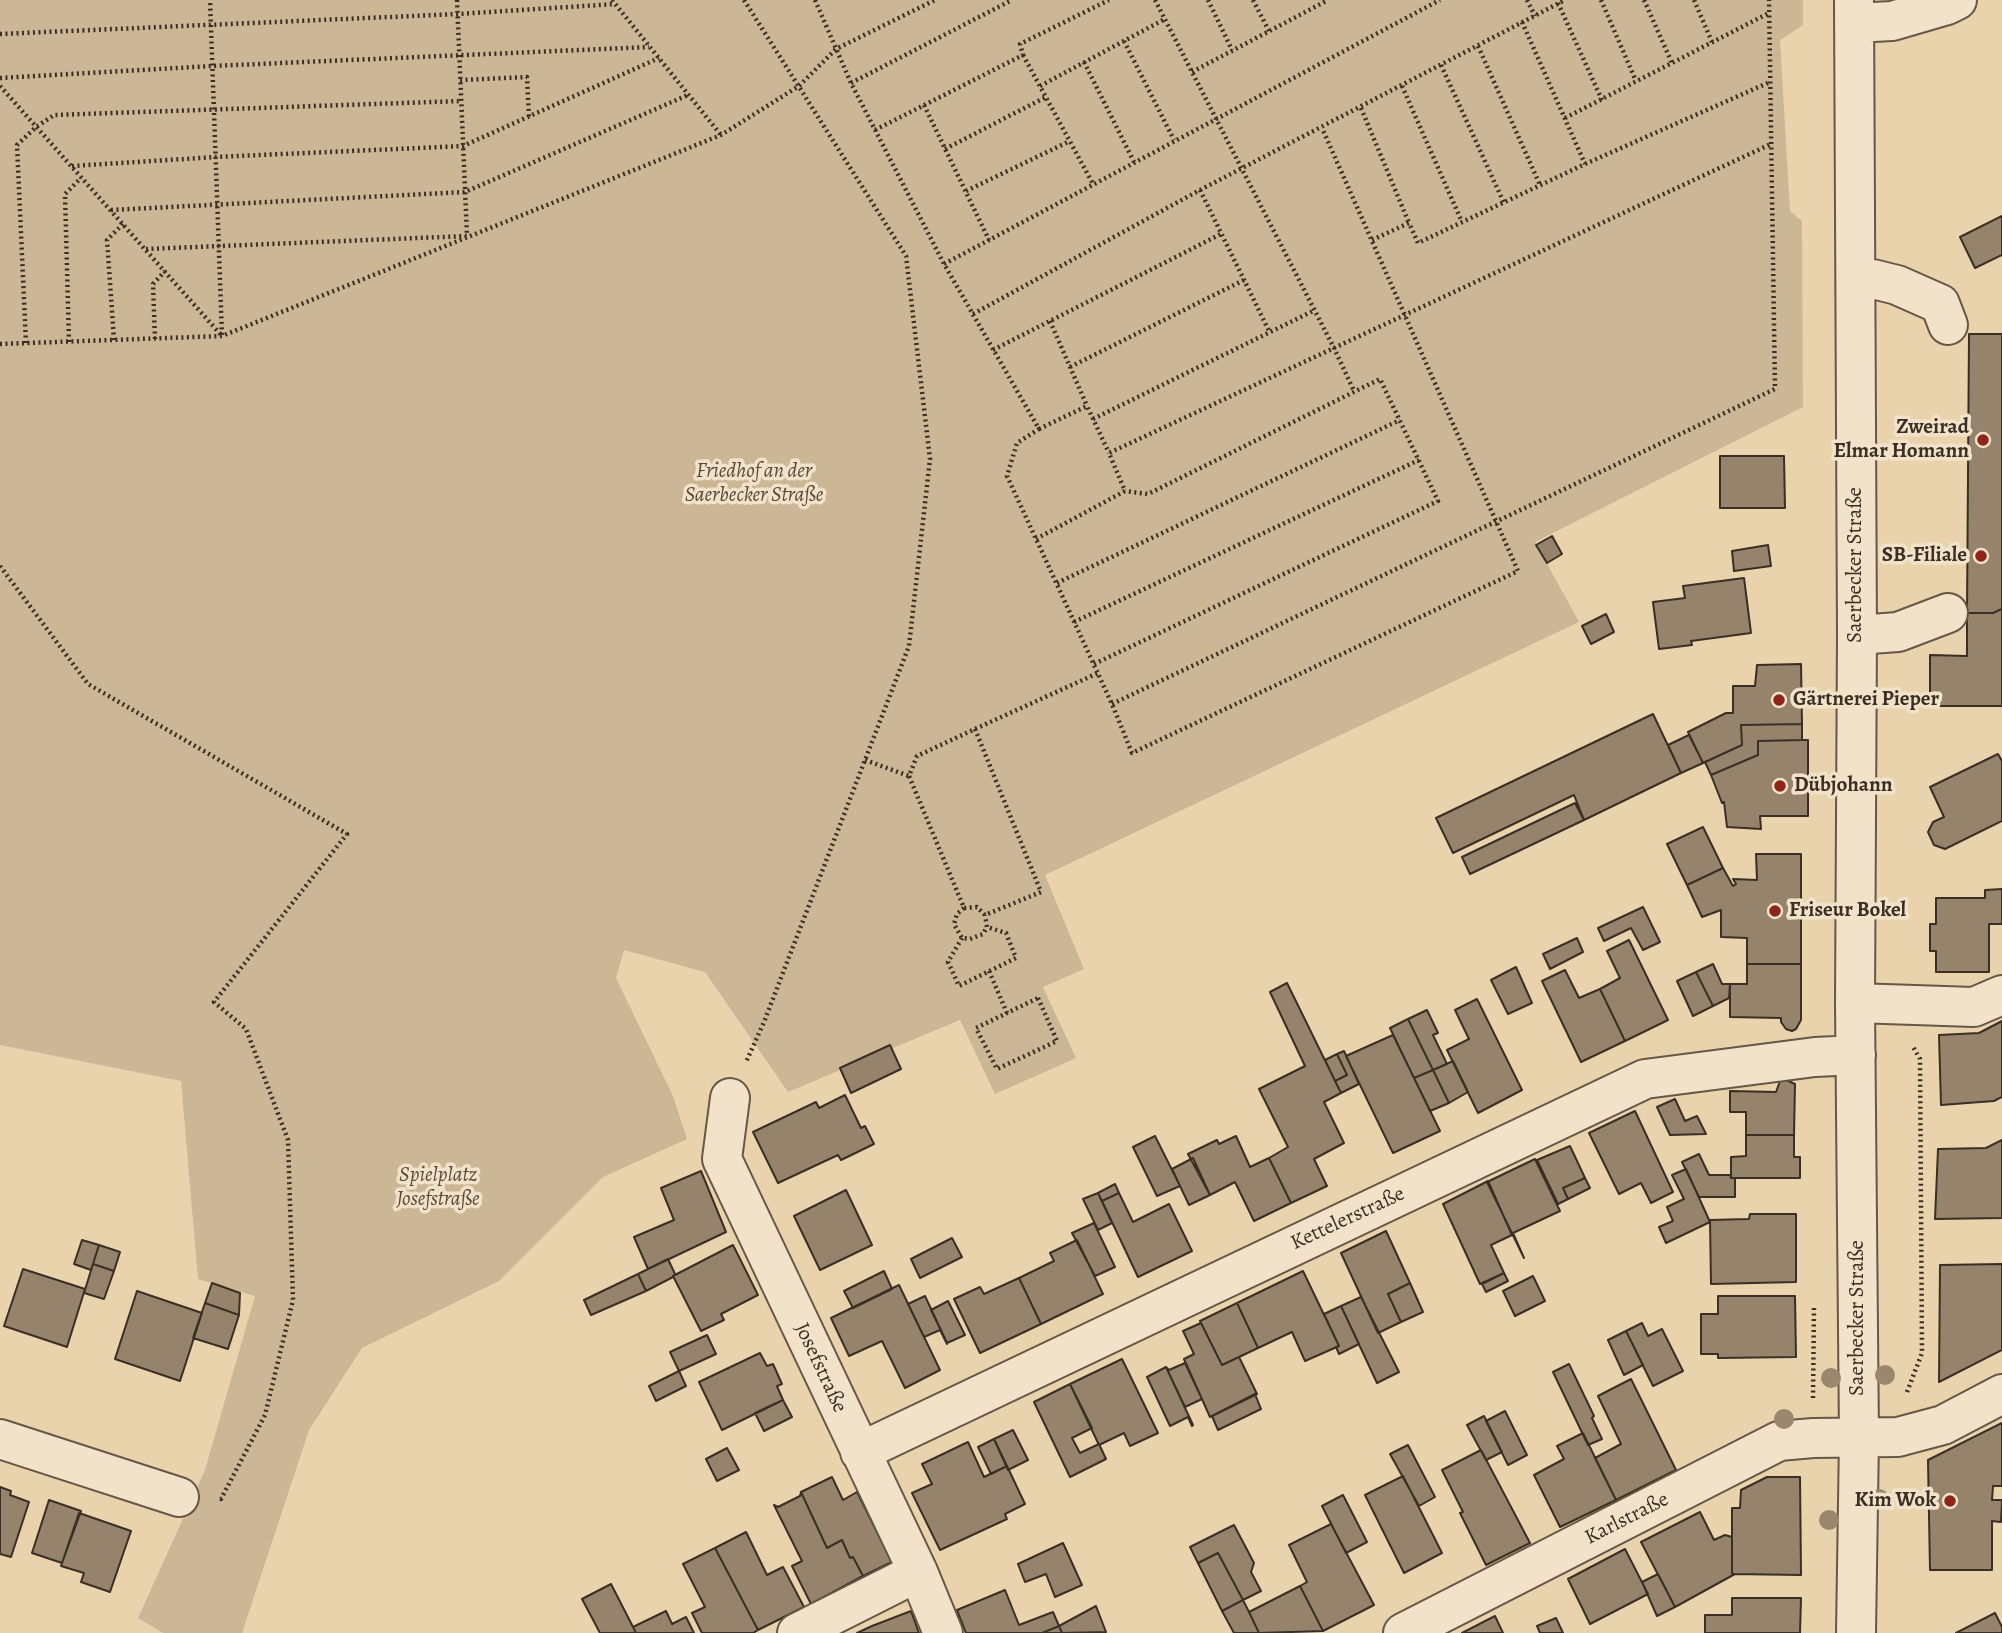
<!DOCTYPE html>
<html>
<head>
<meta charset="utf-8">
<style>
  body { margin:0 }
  canvas { display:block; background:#e9d3ac }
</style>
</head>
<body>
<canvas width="2002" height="1633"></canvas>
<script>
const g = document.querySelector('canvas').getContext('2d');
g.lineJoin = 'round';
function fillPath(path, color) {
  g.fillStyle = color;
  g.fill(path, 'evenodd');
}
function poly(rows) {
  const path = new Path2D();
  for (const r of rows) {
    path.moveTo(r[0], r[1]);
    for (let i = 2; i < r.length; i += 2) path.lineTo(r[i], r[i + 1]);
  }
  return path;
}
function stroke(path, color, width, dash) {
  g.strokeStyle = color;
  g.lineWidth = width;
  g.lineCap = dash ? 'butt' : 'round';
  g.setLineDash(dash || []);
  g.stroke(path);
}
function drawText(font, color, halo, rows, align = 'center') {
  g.font = font + ' Alegreya,serif';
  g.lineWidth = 7;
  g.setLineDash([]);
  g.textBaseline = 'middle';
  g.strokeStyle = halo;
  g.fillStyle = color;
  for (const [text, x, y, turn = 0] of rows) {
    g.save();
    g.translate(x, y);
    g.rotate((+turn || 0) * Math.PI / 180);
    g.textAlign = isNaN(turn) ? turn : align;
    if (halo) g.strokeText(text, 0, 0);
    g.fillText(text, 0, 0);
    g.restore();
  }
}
const green = poly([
  [0,0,1803,0,1803,25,1780,40,1790,211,1802,221,1803,407,1535,542,1579,622,1045,875,1084,969,1043,987,1076,1058,995,1094,960,1020,788,1092,705,972,624,950,616,978,673,1096,687,1139,603,1177,499,1281,362,1348,309,1430,242,1633,163,1633,138,1618,205,1470,255,1296,198,1279,181,1081,0,1045]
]);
const building = poly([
  [2002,216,2002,255,1975,268,1960,237,2002,216],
  [1969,334,2002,334,2002,609,1993,613,1967,613,1969,334],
  [1720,456,1784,456,1785,508,1720,508,1720,456],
  [1552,536,1562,554,1547,563,1536,545,1552,536],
  [1768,545,1771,566,1734,571,1732,551,1768,545],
  [1744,578,1751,633,1691,641,1692,645,1659,649,1653,602,1685,598,1683,586,1744,578],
  [2002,609,2002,706,1930,706,1930,655,1967,656,1967,613,1993,613,2002,609],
  [1606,614,1614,632,1591,644,1582,626,1606,614],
  [1801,664,1802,724,1741,725,1742,745,1703,763,1688,732,1726,713,1733,713,1733,686,1755,686,1757,665,1801,664],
  [1653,714,1681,773,1584,820,1574,795,1453,853,1436,818,1653,714],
  [1802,724,1802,740,1758,741,1758,755,1711,775,1705,762,1742,745,1741,725,1802,724],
  [1689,735,1703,763,1681,773,1668,745,1689,735],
  [1802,740,1808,740,1808,816,1760,816,1761,829,1727,827,1724,802,1722,803,1711,775,1758,755,1758,741,1802,740],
  [1998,754,2002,761,2002,821,1945,849,1934,845,1928,832,1933,822,1944,817,1930,787,1998,754],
  [1575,803,1584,820,1470,874,1462,857,1575,803],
  [1703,827,1723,868,1687,885,1667,844,1703,827],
  [1756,854,1801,854,1801,964,1747,964,1747,938,1721,937,1721,910,1702,917,1687,885,1723,868,1733,886,1736,884,1733,879,1757,880,1756,854],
  [2002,889,2002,924,1989,924,1989,972,1936,972,1936,951,1930,951,1930,924,1936,924,1936,898,1985,898,1985,890,2002,889],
  [1643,907,1660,942,1643,950,1631,928,1604,941,1598,928,1643,907],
  [1577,938,1583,952,1550,969,1543,954,1577,938],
  [1629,940,1668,1020,1625,1041,1600,989,1620,978,1607,951,1629,940],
  [1713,964,1722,984,1730,984,1729,998,1713,1006,1696,972,1713,964],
  [1747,964,1801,964,1801,1020,1796,1029,1792,1031,1786,1029,1781,1022,1781,1018,1730,1017,1730,984,1747,984,1747,964],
  [1516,967,1532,1003,1508,1014,1491,980,1516,967],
  [1565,970,1579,998,1600,989,1625,1041,1581,1062,1542,981,1565,970],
  [1696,972,1713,1006,1693,1016,1677,981,1696,972],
  [1287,983,1341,1093,1324,1102,1344,1143,1314,1159,1327,1186,1291,1203,1269,1158,1288,1147,1259,1089,1305,1066,1270,992,1287,983],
  [1477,999,1522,1090,1478,1113,1447,1050,1469,1039,1455,1010,1477,999],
  [1427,1010,1438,1033,1433,1035,1447,1064,1433,1070,1408,1019,1427,1010],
  [1408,1019,1433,1070,1414,1078,1390,1028,1408,1019],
  [2002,1021,2002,1097,1994,1101,1941,1105,1939,1035,1979,1033,2002,1021],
  [1393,1035,1440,1131,1393,1153,1346,1056,1393,1035],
  [890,1045,901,1069,851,1093,840,1068,890,1045],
  [1344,1051,1359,1084,1341,1093,1335,1081,1347,1075,1337,1054,1344,1051],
  [1337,1054,1347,1075,1335,1081,1325,1060,1337,1054],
  [1453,1061,1468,1092,1449,1103,1433,1070,1453,1061],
  [1433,1070,1449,1103,1430,1111,1414,1078,1433,1070],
  [1786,1080,1795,1084,1794,1135,1746,1135,1746,1112,1730,1112,1730,1091,1776,1092,1780,1081,1786,1080],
  [845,1095,861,1128,865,1126,874,1144,841,1160,838,1155,778,1183,753,1132,816,1102,819,1108,845,1095],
  [1675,1099,1685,1121,1697,1116,1706,1134,1670,1135,1657,1107,1675,1099],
  [1635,1111,1673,1192,1651,1203,1641,1183,1619,1194,1589,1133,1635,1111],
  [1746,1135,1794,1135,1794,1157,1800,1157,1800,1178,1731,1178,1731,1157,1746,1156,1746,1135],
  [1155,1136,1180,1186,1157,1196,1133,1147,1155,1136],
  [1236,1136,1250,1167,1269,1158,1291,1203,1254,1221,1235,1182,1210,1195,1188,1154,1217,1140,1219,1144,1236,1136],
  [2002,1140,2002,1218,1935,1219,1938,1149,1986,1148,2002,1140],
  [1570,1146,1585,1178,1563,1188,1568,1199,1558,1204,1537,1160,1570,1146],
  [1699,1154,1709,1175,1730,1175,1731,1178,1735,1178,1735,1197,1699,1197,1682,1162,1699,1154],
  [1193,1158,1210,1195,1189,1205,1172,1169,1193,1158],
  [1535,1159,1560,1211,1513,1233,1524,1258,1487,1182,1535,1159],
  [1686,1169,1710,1222,1666,1243,1659,1227,1673,1221,1667,1207,1684,1199,1672,1175,1686,1169],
  [701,1171,726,1232,648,1269,634,1237,674,1220,661,1188,701,1171],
  [1585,1178,1590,1188,1568,1199,1563,1188,1585,1178],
  [1488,1181,1512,1235,1491,1245,1504,1273,1480,1284,1443,1204,1488,1181],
  [1115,1184,1119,1193,1102,1201,1098,1193,1115,1184],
  [846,1190,872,1245,820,1270,794,1216,846,1190],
  [1098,1193,1112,1223,1098,1230,1083,1199,1098,1193],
  [1119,1193,1133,1222,1169,1204,1192,1251,1138,1277,1102,1201,1119,1193],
  [1750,1214,1796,1214,1796,1282,1711,1284,1710,1220,1749,1219,1750,1214],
  [1094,1223,1115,1267,1095,1276,1072,1233,1094,1223],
  [1386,1231,1410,1283,1388,1294,1401,1322,1378,1333,1341,1253,1386,1231],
  [952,1238,962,1257,920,1278,911,1259,952,1238],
  [82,1240,99,1245,91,1270,74,1264,82,1240],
  [1077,1240,1103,1294,1041,1324,1019,1278,1054,1261,1050,1253,1077,1240],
  [99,1245,120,1252,114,1271,93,1264,99,1245],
  [733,1245,758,1295,721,1314,724,1320,701,1331,673,1276,733,1245],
  [668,1259,675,1274,673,1277,646,1291,638,1274,668,1259],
  [93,1264,114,1271,104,1299,84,1293,93,1264],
  [2002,1264,2002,1350,1939,1382,1940,1265,2002,1264],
  [23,1269,85,1289,67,1347,4,1326,23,1269],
  [884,1271,892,1289,853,1308,844,1291,884,1271],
  [1303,1271,1339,1346,1305,1361,1292,1332,1258,1348,1237,1303,1303,1271],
  [1504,1273,1508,1281,1486,1292,1482,1284,1504,1273],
  [638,1274,646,1291,591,1315,584,1300,638,1274],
  [1533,1276,1545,1301,1515,1316,1503,1291,1533,1276],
  [1019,1278,1041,1324,980,1353,954,1299,980,1287,984,1294,1019,1278],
  [212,1283,240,1293,239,1315,205,1303,212,1283],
  [1410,1283,1423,1312,1401,1322,1388,1294,1410,1283],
  [899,1285,940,1370,905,1388,882,1341,849,1356,831,1318,899,1285],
  [137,1291,202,1313,180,1381,115,1359,137,1291],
  [925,1296,947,1343,947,1344,940,1330,924,1337,908,1304,925,1296],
  [1718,1296,1795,1296,1796,1357,1718,1358,1718,1354,1701,1354,1701,1314,1718,1314,1718,1296],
  [1361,1297,1399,1372,1377,1383,1341,1306,1361,1297],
  [948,1301,965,1335,947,1343,931,1310,948,1301],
  [205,1303,239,1315,228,1349,193,1338,205,1303],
  [1237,1303,1258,1348,1222,1365,1200,1321,1237,1303],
  [1341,1306,1359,1344,1339,1354,1336,1347,1339,1346,1324,1314,1341,1306],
  [1201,1323,1222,1365,1239,1357,1257,1394,1210,1417,1184,1359,1194,1354,1183,1331,1201,1323],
  [1642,1323,1648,1336,1662,1329,1683,1371,1653,1386,1626,1331,1642,1323],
  [1626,1331,1643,1365,1624,1375,1608,1340,1626,1331],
  [707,1335,716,1354,679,1371,670,1352,707,1335],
  [760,1353,767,1366,773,1364,782,1384,777,1386,783,1400,722,1430,699,1382,760,1353],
  [1122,1359,1158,1433,1130,1446,1124,1433,1099,1445,1070,1384,1122,1359],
  [1185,1363,1202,1399,1185,1407,1166,1367,1169,1370,1185,1363],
  [1569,1364,1594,1416,1592,1418,1602,1439,1588,1445,1553,1372,1569,1364],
  [1166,1367,1193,1425,1192,1426,1188,1417,1170,1426,1147,1377,1166,1367],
  [679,1371,686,1386,656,1401,649,1386,679,1371],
  [1631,1379,1676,1470,1616,1500,1595,1458,1621,1444,1598,1396,1631,1379],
  [1070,1384,1092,1428,1072,1438,1080,1453,1099,1444,1106,1459,1070,1477,1034,1402,1070,1384],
  [1255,1394,1261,1409,1218,1430,1212,1416,1255,1394],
  [783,1400,792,1417,764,1431,755,1413,783,1400],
  [1505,1411,1527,1455,1508,1465,1486,1421,1505,1411],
  [1484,1416,1502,1452,1486,1460,1467,1425,1484,1416],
  [2002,1423,2002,1486,1993,1486,1992,1500,2002,1500,2001,1522,1992,1521,1992,1570,1930,1570,1928,1460,2002,1423],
  [1013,1430,1028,1460,1008,1470,994,1439,1013,1430],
  [1583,1433,1616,1500,1560,1527,1534,1475,1564,1459,1557,1446,1583,1433],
  [994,1439,1007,1466,991,1474,978,1447,994,1439],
  [968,1442,984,1477,1007,1466,1025,1504,1005,1514,1007,1519,940,1550,912,1493,932,1484,922,1464,968,1442],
  [1408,1445,1435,1497,1419,1506,1390,1454,1408,1445],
  [727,1448,739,1470,717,1481,706,1459,727,1448],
  [1481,1450,1530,1543,1486,1565,1460,1513,1463,1512,1442,1470,1481,1450],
  [1403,1476,1442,1553,1404,1573,1365,1495,1403,1476],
  [832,1477,843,1500,857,1492,892,1562,863,1576,853,1557,850,1558,842,1540,827,1548,801,1492,832,1477],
  [1767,1477,1800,1477,1801,1575,1732,1574,1732,1508,1740,1508,1741,1490,1767,1477],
  [0,1487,11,1491,10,1495,29,1502,11,1557,0,1554,0,1487],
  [801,1492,827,1548,842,1540,850,1558,853,1557,863,1576,811,1604,792,1566,802,1561,774,1505,778,1507,800,1496,801,1492],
  [1343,1495,1367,1542,1346,1553,1322,1506,1343,1495],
  [49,1500,81,1511,62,1563,32,1553,49,1500],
  [1700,1512,1714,1540,1725,1535,1732,1537,1732,1574,1735,1574,1675,1607,1641,1542,1700,1512],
  [79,1513,131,1531,110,1592,81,1582,84,1573,61,1566,79,1513],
  [1331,1524,1374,1605,1323,1631,1300,1586,1307,1582,1289,1545,1331,1524],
  [1234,1525,1254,1563,1251,1572,1261,1591,1243,1600,1218,1553,1198,1563,1190,1547,1234,1525],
  [746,1532,767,1575,783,1567,804,1607,758,1630,715,1548,746,1532],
  [1063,1543,1082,1585,1055,1597,1046,1574,1025,1582,1018,1564,1063,1543],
  [715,1548,758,1630,753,1633,702,1633,692,1613,705,1607,683,1564,715,1548],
  [1625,1549,1648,1594,1590,1624,1568,1579,1625,1549],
  [1218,1553,1243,1600,1222,1611,1198,1563,1218,1553],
  [1658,1574,1675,1607,1657,1616,1642,1582,1658,1574],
  [611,1584,633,1627,636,1633,600,1633,582,1599,611,1584],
  [1300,1586,1323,1631,1259,1633,1249,1612,1300,1586],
  [1005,1590,1019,1625,1053,1612,1059,1626,1042,1633,966,1633,957,1610,1005,1590],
  [1732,1598,1801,1598,1800,1633,1705,1633,1705,1615,1732,1615,1732,1598],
  [1243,1600,1249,1612,1259,1633,1234,1633,1222,1611,1243,1600],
  [1096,1606,1106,1632,1062,1633,1059,1626,1096,1606],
  [666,1611,672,1624,686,1617,694,1633,636,1633,633,1627,666,1611],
  [911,1611,919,1633,857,1633,872,1626,911,1611],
  [1995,1613,2002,1627,2002,1633,1956,1633,1995,1613],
  [1495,1616,1503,1633,1462,1633,1495,1616],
  [1556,1618,1563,1633,1540,1633,1537,1626,1556,1618],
  [1059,1626,1062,1633,1042,1633,1059,1626]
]);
const path = poly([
  [612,0,721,135],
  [744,0,906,256,930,459,909,646,764,1022,746,1062],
  [815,0,851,83,944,264,1039,429,1017,443,1007,476,1112,704,1132,753,1518,571,1322,128],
  [1155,0,1334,348,1354,391],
  [1208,0,1232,50],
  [1253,0,1269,31],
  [1527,0,1535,16],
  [1601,0,1636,81],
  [1644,0,1672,63],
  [1694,0,1712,42],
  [1558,3,1602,100],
  [1522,22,1585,164],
  [0,34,458,14,615,4],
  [1124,41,1174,140],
  [1478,46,1540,185],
  [1023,55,1093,184],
  [1084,62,1134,162],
  [1441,65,1504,203],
  [1192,72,1328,0],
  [0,78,212,66,649,47],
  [460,80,527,77,529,117],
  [851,83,1012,0],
  [0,86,222,336,210,0],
  [1040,86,1165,19],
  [1402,86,1462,222],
  [924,105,989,240],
  [1361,108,1409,223],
  [1565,118,1769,13],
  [875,130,1023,55,1020,44,1109,0],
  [945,149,1046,97],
  [72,166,216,157,463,146,659,58],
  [1200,190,1270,333],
  [966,191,1070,141],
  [111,210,465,192,688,95],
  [1372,240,1409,223,1418,243,1585,164,1770,82],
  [146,249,467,236,457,0],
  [944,264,1440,0],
  [973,314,1200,190,1565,0],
  [1050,321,1087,406],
  [155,339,153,284,165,271],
  [114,340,107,240,123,224],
  [69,342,65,194,81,178],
  [26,343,17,145,36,127,54,115,461,101],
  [0,344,222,336,721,135,799,86,836,49,935,0],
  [993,350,1221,234],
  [1070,367,1244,280],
  [1093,419,1315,310],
  [1039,429,1087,406,1109,453],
  [1036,539,1125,491,1109,453,1771,144],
  [0,566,88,684,347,834,214,1002,246,1029,288,1140,293,1300,265,1415,221,1499,218,1498],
  [1057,583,1400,420],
  [1074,622,1419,460],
  [1094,664,1438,501,1380,379,1148,494,1125,491],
  [1112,704,1775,389,1769,0],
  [975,729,1041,892,985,915,977,907,964,908,909,776,917,756,975,729,1098,673],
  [865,760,909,776],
  [964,908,957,914,954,924,962,938,970,939,983,934,987,927,985,915],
  [962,938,948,962,959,986,1016,958,1006,933,987,927],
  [989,971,1007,1013],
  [1038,998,1057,1041,997,1069,976,1028,1038,998],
  [1907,1392,1922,1353,1920,1059,1912,1045],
  [1813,1398,1814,1308]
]);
const minor = poly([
  [1854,0,1857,635,1855,1003,1859,1438,1856,1633],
  [1854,23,1892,21,1947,5,1957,0],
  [1856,279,1873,279,1897,285,1940,304,1948,325],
  [1857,635,1898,632,1948,613],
  [1855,1003,1974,1007,2002,995],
  [730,1098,722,1159,918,1572,943,1633],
  [0,1439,179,1497],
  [860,1452,1645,1079,1815,1057,1856,1055],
  [797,1633,918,1572],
  [1403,1633,1779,1441,1813,1438,1898,1437,1943,1425,2002,1394]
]);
const trees = [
  [1885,1375],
  [1831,1378],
  [1784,1419],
  [1879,1499],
  [1829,1520]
];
const markers = [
  [1983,440,7,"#8f2418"],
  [1981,556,7,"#8f2418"],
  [1779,700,7,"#8f2418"],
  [1780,786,7,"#8f2418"],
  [1775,911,7,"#8f2418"],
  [1950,1501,7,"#8f2418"]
];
const poiNames = [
  ["Zweirad",1969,428],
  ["Elmar Homann",1969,452],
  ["SB-Filiale",1967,556],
  ["Gärtnerei Pieper",1793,700,"left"],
  ["Dübjohann",1794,786,"left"],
  ["Friseur Bokel",1789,911,"left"],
  ["Kim Wok",1936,1501]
];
const parkNames = [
  ["Friedhof an der",754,472],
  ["Saerbecker Straße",754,496],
  ["Spielplatz",438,1176],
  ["Josefstraße",438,1200]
];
const streetNames = [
  ["Saerbecker Straße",1856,565,-90],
  ["Kettelerstraße",1348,1219,-25],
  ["Saerbecker Straße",1858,1318,-90],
  ["Josefstraße",820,1368,65],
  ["Karlstraße",1627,1519,-27]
];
fillPath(green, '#cbb795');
fillPath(building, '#95846b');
stroke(building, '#3b2e24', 2);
stroke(minor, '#665746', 42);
stroke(path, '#3b2e24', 4.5, [2, 3.5]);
stroke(minor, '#f1e2c9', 38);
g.fillStyle = '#99876e';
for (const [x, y] of trees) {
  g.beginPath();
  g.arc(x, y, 10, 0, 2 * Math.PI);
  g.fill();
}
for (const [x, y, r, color] of markers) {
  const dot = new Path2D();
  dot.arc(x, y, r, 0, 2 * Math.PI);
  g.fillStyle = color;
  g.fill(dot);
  stroke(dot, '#f1e2c9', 2.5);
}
drawText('bold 21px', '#3b2e24', '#f1e2c9', poiNames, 'right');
drawText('italic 21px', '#58493b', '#f1e2c9', parkNames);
drawText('21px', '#3b2e24', '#f1e2c9', streetNames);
</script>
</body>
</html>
